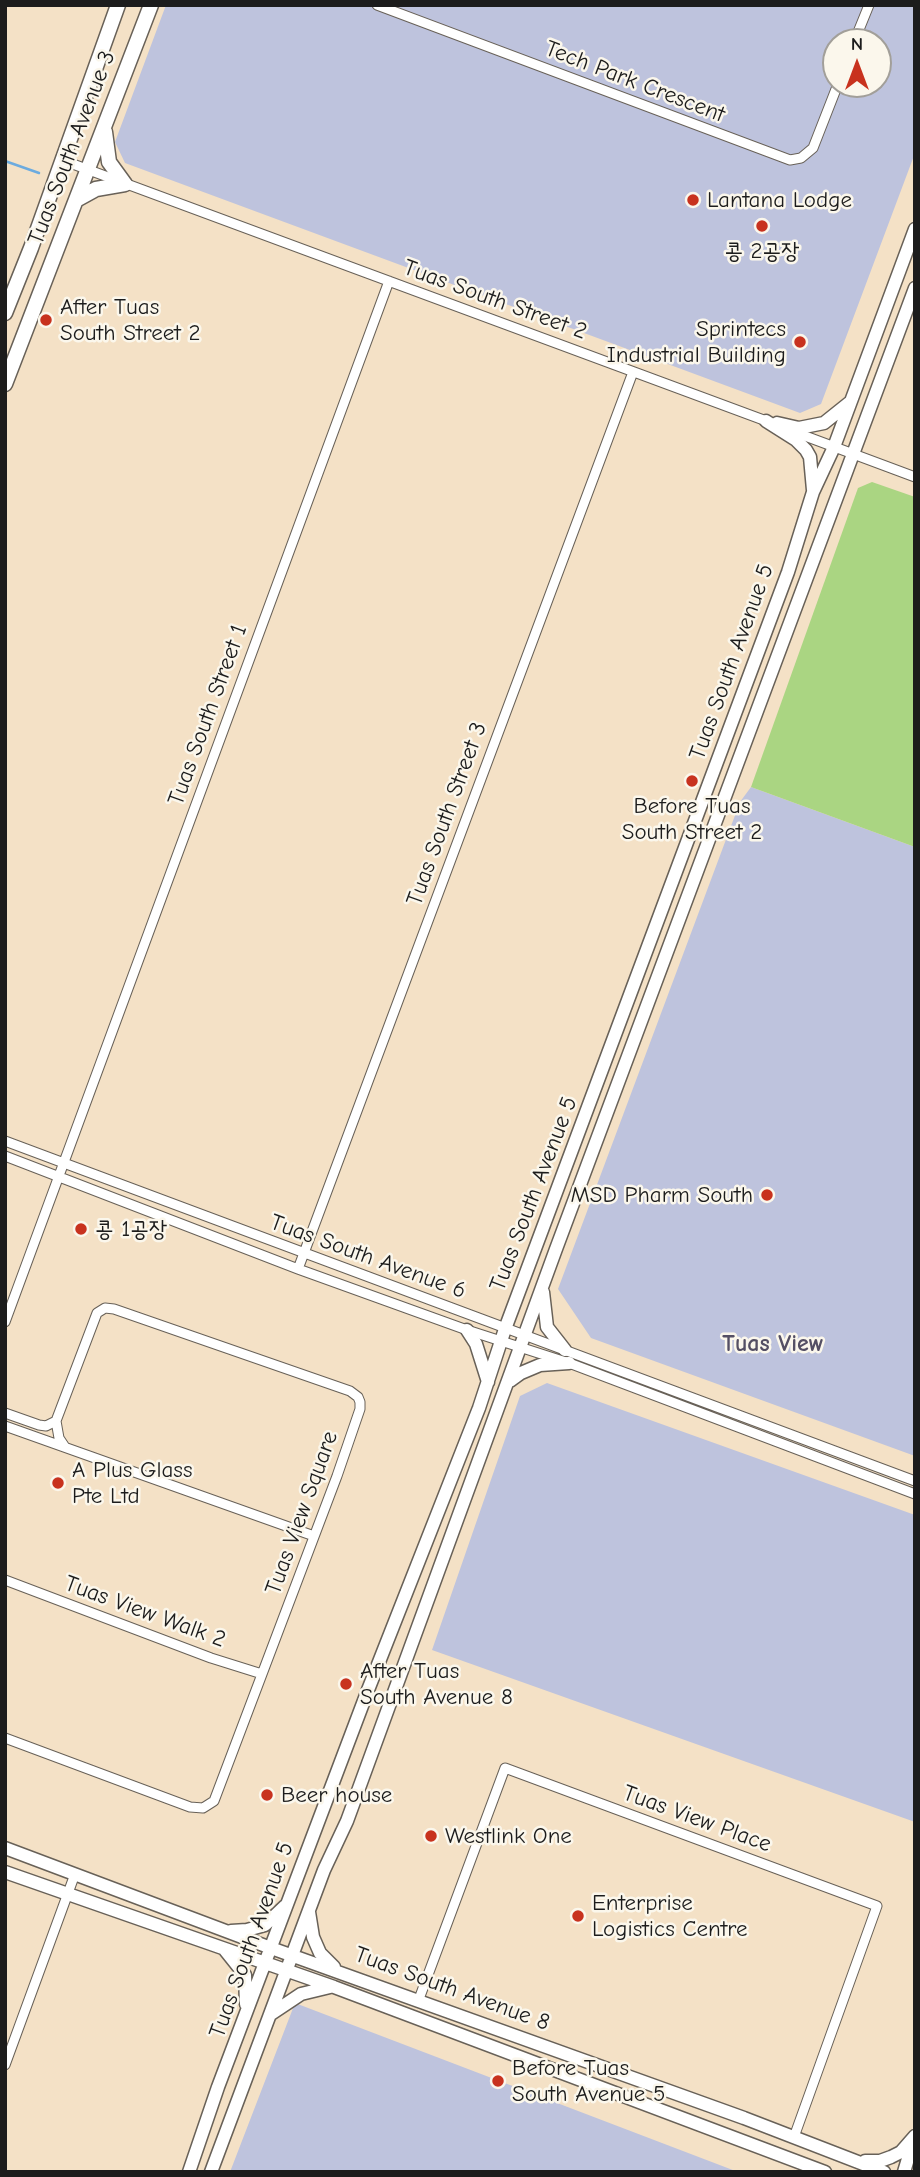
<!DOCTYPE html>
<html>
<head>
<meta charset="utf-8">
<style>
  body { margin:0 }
  #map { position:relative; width:920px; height:2177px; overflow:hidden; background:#f4e1c6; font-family:"Comic Neue",sans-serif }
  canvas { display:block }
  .frame { position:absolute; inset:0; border:7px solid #1c1c1c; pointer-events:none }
  .north { position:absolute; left:822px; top:28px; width:70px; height:70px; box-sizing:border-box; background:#fbf7ec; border:2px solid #a29f99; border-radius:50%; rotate:0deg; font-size:19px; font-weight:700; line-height:28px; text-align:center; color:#1c1c1c }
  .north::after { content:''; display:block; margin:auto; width:24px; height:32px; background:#c8321e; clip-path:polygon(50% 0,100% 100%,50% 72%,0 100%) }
</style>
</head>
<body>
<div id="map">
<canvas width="920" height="2177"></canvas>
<div class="frame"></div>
<div class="north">N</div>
</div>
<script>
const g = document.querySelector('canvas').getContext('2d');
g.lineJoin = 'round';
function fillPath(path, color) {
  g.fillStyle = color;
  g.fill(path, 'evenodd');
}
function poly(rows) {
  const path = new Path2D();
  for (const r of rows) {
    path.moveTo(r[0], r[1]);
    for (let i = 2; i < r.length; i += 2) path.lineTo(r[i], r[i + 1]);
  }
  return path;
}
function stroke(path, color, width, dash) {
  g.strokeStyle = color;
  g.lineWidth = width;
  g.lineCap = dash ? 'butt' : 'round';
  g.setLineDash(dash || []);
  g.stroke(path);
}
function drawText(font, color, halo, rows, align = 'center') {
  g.font = font + ' "Comic Neue","Poor Story",sans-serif';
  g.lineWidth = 5;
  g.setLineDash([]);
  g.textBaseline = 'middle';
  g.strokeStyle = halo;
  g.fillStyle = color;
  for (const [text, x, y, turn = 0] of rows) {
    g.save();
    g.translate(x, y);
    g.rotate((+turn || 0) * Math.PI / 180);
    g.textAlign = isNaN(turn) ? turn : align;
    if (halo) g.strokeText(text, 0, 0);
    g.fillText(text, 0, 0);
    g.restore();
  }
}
const industrial = poly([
  [166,5,915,5,915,153,821,404,800,413,125,163,115,142],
  [836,42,878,42,878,84,836,84],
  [751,787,915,847,915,1456,591,1338,558,1289,740,802],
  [547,1383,915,1515,915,1822,432,1650,520,1396],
  [295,2003,738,2172,230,2172]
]);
const green = poly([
  [872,482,915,497,915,847,751,787,858,488]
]);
const stream = poly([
  [5,161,39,173]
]);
const street = poly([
  [377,5,790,160,801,158,813,148,838,84],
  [854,42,869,5],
  [62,160,769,422],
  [789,430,915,477],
  [5,1141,915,1481],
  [5,1156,298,1269,467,1330,569,1363,915,1494],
  [298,1269,633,372],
  [5,1322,389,281],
  [5,1413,39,1425,46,1426,56,1421],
  [5,1426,314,1536],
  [5,1580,211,1658,262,1674],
  [5,1738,190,1807,203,1808,214,1801,337,1476,360,1409,360,1402,358,1397,350,1391,114,1309,105,1308,97,1313,56,1421,59,1438,65,1447],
  [419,1999,505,1768,877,1906,794,2137],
  [5,2065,75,1874]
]);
const secondary = poly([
  [766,421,796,440,806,450,810,457,813,490],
  [777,423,799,428,824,423,849,403],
  [543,1292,547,1327,565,1350],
  [467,1330,476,1344,488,1382],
  [510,1381,521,1373,540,1365,569,1363],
  [5,1848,271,1948,744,2118,884,2172],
  [5,1872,334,1987,825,2172],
  [309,1912,313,1937,320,1953,334,1967],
  [231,1931,247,1930,265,1925,285,1906],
  [225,1950,245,1975,246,2004],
  [271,2014,301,1994,330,1987],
  [865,2161,880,2161,891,2157,901,2152,915,2136],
  [189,2172,218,2087,368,1690,479,1408,505,1329,788,572,813,492,834,447,915,229],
  [211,2172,324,1870,347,1821,556,1249,915,288],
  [904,2172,913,2142]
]);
const primary = poly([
  [105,132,109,162,125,184],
  [76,200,96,189,125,184],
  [5,313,31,248,118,5],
  [5,384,151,5]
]);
const markers = [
  [693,200,7,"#c8321e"],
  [762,226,7,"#c8321e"],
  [46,320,7,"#c8321e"],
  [800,342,7,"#c8321e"],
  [692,781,7,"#c8321e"],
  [767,1195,7,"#c8321e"],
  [81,1229,7,"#c8321e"],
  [58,1483,7,"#c8321e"],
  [346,1684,7,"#c8321e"],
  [267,1795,7,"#c8321e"],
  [431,1836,7,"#c8321e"],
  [578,1916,7,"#c8321e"],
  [498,2081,7,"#c8321e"]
];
const streetNames = [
  ["Tech Park Crescent",635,82,21],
  ["Tuas South Avenue 3",72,148,-69],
  ["Tuas South Street 2",495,300,20],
  ["Tuas South Avenue 5",732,662,-70],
  ["Tuas South Street 1",208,715,-70],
  ["Tuas South Street 3",447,814,-70],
  ["Tuas South Avenue 5",534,1194,-69],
  ["Tuas South Avenue 6",368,1257,20],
  ["Tuas View Square",302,1513,-70],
  ["Tuas View Walk 2",145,1612,20],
  ["Tuas View Place",697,1819,20],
  ["Tuas South Avenue 5",252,1940,-70],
  ["Tuas South Avenue 8",452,1989,20]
];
const poiNames = [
  ["Lantana Lodge",707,200],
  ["콩 2공장",762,251,"center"],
  ["After Tuas",60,307],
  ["South Street 2",60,333],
  ["Sprintecs",786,329,"right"],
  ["Industrial Building",786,355,"right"],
  ["Before Tuas",692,806,"center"],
  ["South Street 2",692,832,"center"],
  ["MSD Pharm South",753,1195,"right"],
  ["콩 1공장",95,1229],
  ["A Plus Glass",72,1470],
  ["Pte Ltd",72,1496],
  ["After Tuas",360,1671],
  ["South Avenue 8",360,1697],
  ["Beer house",281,1795],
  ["Westlink One",445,1836],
  ["Enterprise",592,1903],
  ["Logistics Centre",592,1929],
  ["Before Tuas",512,2068],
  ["South Avenue 5",512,2094]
];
const neighbourhoodNames = [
  ["Tuas View",773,1344]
];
fillPath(industrial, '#bec3dd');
fillPath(green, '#aad582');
stroke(stream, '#6cabdf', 2.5);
stroke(street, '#686158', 11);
stroke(secondary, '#686158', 15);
stroke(primary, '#686158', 17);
stroke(street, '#fff', 9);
stroke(secondary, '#fff', 12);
stroke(primary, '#fff', 14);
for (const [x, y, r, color] of markers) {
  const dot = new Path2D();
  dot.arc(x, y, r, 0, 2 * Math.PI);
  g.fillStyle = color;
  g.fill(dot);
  stroke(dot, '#fbf7ec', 2.5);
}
drawText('23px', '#1c1c1c', '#fbf7ec', streetNames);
drawText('23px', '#1c1c1c', '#fbf7ec', poiNames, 'left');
drawText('bold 24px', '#544f64', '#fbf7ec', neighbourhoodNames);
</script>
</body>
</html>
